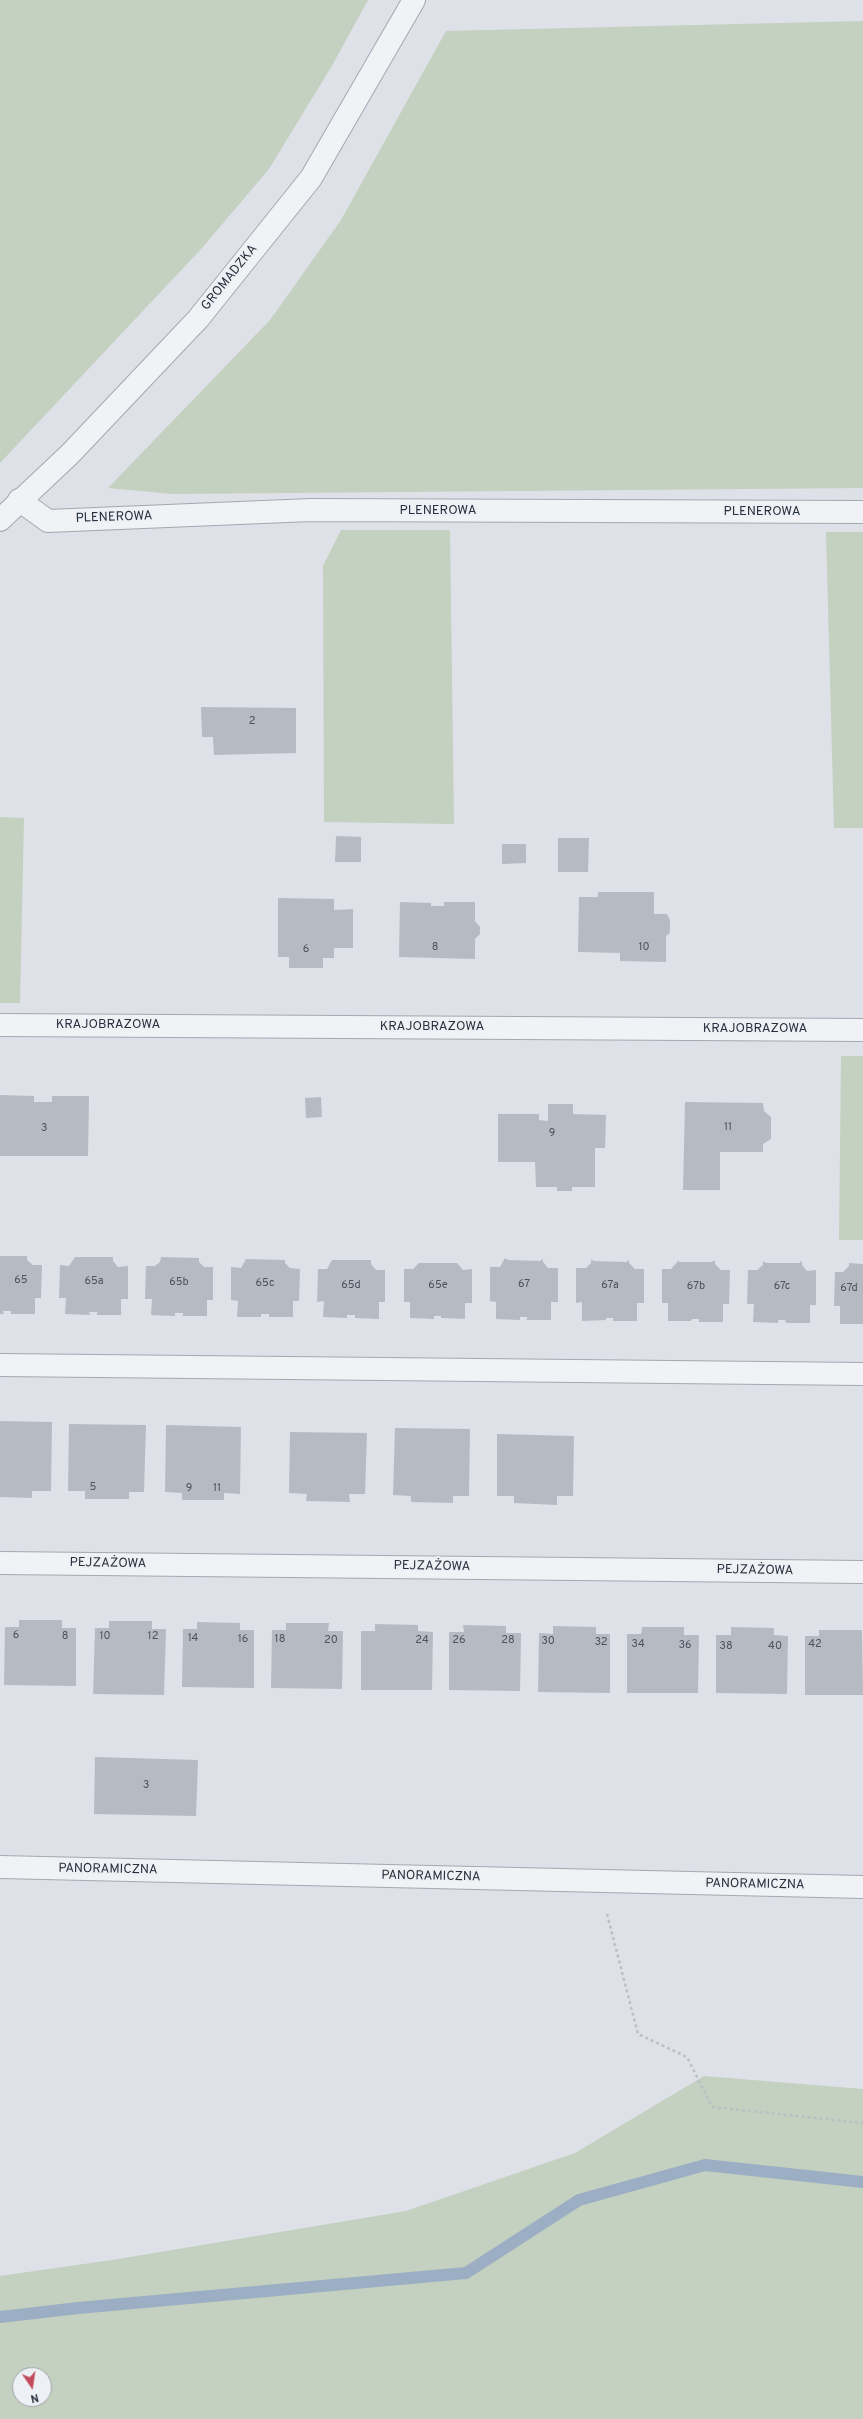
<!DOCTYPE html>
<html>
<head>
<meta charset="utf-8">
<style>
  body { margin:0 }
  #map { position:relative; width:863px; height:2419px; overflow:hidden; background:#dee1e7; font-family:Overpass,sans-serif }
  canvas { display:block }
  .north { position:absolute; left:12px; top:2367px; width:40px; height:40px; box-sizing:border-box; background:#edf0f4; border:1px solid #9fa3aa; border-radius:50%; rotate:167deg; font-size:11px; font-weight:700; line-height:16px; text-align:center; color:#292f3c }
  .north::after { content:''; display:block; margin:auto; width:14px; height:18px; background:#c34c5c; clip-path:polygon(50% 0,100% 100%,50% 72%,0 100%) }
</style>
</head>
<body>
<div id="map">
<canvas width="863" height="2419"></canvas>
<div class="north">N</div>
</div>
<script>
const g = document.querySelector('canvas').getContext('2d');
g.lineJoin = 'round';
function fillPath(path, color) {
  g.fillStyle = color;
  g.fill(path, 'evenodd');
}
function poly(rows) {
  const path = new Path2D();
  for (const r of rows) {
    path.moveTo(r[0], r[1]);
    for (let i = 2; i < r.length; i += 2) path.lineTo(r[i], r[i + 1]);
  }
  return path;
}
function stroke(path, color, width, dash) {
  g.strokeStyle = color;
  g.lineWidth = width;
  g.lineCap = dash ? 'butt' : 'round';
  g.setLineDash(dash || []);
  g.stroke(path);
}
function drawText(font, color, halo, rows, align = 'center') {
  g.font = font + ' Overpass,sans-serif';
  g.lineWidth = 4;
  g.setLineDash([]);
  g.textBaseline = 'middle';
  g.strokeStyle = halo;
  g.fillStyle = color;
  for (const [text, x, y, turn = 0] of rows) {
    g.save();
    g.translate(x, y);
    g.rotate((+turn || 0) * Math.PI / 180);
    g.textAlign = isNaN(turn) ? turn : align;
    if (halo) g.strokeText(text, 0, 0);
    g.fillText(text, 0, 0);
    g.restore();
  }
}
const green = poly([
  [0,0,368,0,333,64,269,169,202,248,0,463],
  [863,21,863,488,173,494,108,488,270,320,341,220,446,31],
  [341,530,450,530,454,824,324,822,323,566],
  [826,532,863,532,863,828,834,828],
  [0,817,24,818,20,1003,0,1003],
  [841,1056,863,1056,863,1240,839,1240],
  [704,2076,863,2089,863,2419,0,2419,0,2276,112,2260,406,2211,575,2153],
  [20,2375,44,2375,44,2399,20,2399]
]);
const stream = poly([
  [0,2317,78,2308,466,2273,579,2200,705,2165,863,2182]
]);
const building = poly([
  [201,707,296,708,296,753,214,755,213,737,202,737],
  [336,836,361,837,361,862,335,862],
  [558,838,589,838,588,872,558,872],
  [502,844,526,844,526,863,502,864],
  [598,892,654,892,654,914,667,914,670,920,670,933,666,936,666,962,620,961,620,953,578,952,579,897,598,897],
  [278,898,334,899,334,910,353,909,353,948,334,948,334,958,323,958,323,968,289,968,289,957,278,957],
  [400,902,431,903,431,906,444,906,444,902,475,902,475,921,480,927,480,934,475,939,475,959,399,957],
  [0,1095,34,1096,34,1102,52,1102,52,1096,89,1096,88,1156,0,1156],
  [321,1097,322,1117,306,1118,305,1098],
  [685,1102,763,1103,764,1111,771,1117,771,1139,763,1144,763,1152,720,1152,720,1190,683,1190],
  [548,1104,573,1104,573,1114,606,1115,605,1148,595,1148,595,1187,572,1187,572,1191,557,1191,557,1187,536,1187,535,1162,498,1162,498,1114,539,1114,539,1120,548,1121],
  [0,1256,27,1256,27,1260,33,1265,42,1265,41,1298,35,1298,35,1314,11,1314,11,1311,3,1311,4,1314,0,1314],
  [75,1257,113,1257,113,1261,118,1267,128,1266,128,1299,121,1299,121,1315,97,1315,97,1312,89,1312,90,1315,65,1314,66,1298,59,1298,60,1265,69,1266],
  [161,1257,199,1258,199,1262,204,1267,213,1267,213,1300,207,1300,207,1316,183,1316,183,1313,175,1313,175,1316,151,1315,152,1299,145,1299,146,1266,155,1266,160,1262],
  [505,1258,508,1260,540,1261,543,1259,543,1262,548,1268,558,1268,558,1302,551,1302,551,1320,527,1320,527,1317,520,1317,520,1320,496,1319,496,1302,490,1301,490,1267,500,1267],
  [246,1259,285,1260,285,1263,290,1268,300,1269,299,1301,293,1301,293,1317,269,1317,269,1314,261,1314,261,1317,237,1317,238,1301,231,1300,231,1267,241,1268],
  [591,1259,594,1261,626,1262,629,1260,629,1263,635,1269,644,1269,644,1303,637,1303,637,1321,613,1321,613,1318,606,1318,606,1320,582,1321,582,1302,576,1303,576,1268,586,1268,591,1263],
  [332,1260,371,1260,371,1264,376,1270,385,1270,385,1302,379,1302,379,1319,355,1318,355,1315,347,1315,347,1318,323,1317,324,1301,317,1302,318,1269,327,1269],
  [679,1260,679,1262,712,1262,715,1260,715,1264,721,1270,730,1270,729,1304,723,1304,723,1322,699,1322,699,1319,692,1319,691,1321,668,1321,668,1303,662,1303,662,1269,671,1269],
  [763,1261,766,1263,799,1263,802,1261,802,1265,807,1271,816,1270,816,1305,810,1305,810,1323,786,1323,785,1320,778,1320,778,1323,753,1322,754,1304,747,1304,748,1270,757,1270,763,1265],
  [419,1263,457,1263,463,1270,472,1269,472,1303,465,1303,465,1319,441,1318,441,1316,434,1316,434,1319,410,1318,410,1302,404,1302,404,1269,413,1269],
  [849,1263,863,1264,863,1324,840,1324,840,1306,834,1306,835,1272,843,1272,849,1266],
  [0,1421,52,1422,51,1491,32,1491,32,1498,0,1497],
  [69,1424,146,1425,144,1492,129,1492,129,1499,85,1499,85,1491,68,1491],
  [166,1425,241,1427,240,1494,224,1493,224,1500,182,1500,182,1493,165,1492],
  [395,1428,470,1429,469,1496,453,1496,453,1503,411,1502,411,1496,393,1495],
  [290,1432,367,1433,365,1494,349,1494,350,1502,306,1501,307,1494,289,1493],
  [497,1434,574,1436,573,1496,557,1496,557,1505,514,1503,514,1496,497,1496],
  [19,1620,62,1620,62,1628,76,1628,76,1686,4,1685,5,1627,19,1627],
  [109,1621,152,1621,152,1629,166,1629,164,1695,93,1694,95,1628,109,1628],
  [197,1622,240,1623,240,1630,254,1630,254,1688,182,1687,183,1629,197,1629],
  [286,1623,329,1623,328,1631,343,1631,342,1689,271,1688,272,1630,286,1630],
  [375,1624,418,1625,418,1631,433,1632,432,1690,361,1690,361,1631,375,1631],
  [463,1625,506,1626,506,1633,521,1633,520,1691,449,1690,449,1632,464,1632],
  [553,1626,596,1627,596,1634,610,1634,610,1693,538,1692,539,1633,553,1634],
  [642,1627,684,1627,684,1635,699,1635,698,1693,627,1693,627,1634,641,1634],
  [731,1627,774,1628,774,1635,788,1636,787,1694,716,1693,716,1635,731,1635],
  [819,1630,862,1630,863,1695,805,1695,805,1636,819,1636],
  [95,1757,198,1760,196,1816,94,1814]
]);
const path = poly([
  [607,1914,638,2034,687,2057,712,2107,863,2123]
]);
const minor = poly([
  [19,500,48,521,311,510,863,512],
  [0,1025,863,1030],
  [0,1365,863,1374],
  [0,1563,863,1572],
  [0,1867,863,1887]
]);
const tertiary = poly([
  [0,520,70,454,198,319,311,178,414,0]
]);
const numberNames = [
  ["2",252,722],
  ["8",435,948],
  ["10",644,948],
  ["6",306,950],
  ["11",728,1128],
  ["3",44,1129],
  ["9",552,1134],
  ["65",21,1281],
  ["65a",94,1282],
  ["65b",179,1283],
  ["65c",265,1284],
  ["67",524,1285],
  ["65d",351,1286],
  ["65e",438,1286],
  ["67a",610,1286],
  ["67b",696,1287],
  ["67c",782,1287],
  ["67d",849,1289],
  ["5",93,1488],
  ["9",189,1489],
  ["11",217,1489],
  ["6",16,1636],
  ["8",65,1637],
  ["10",105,1637],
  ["12",153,1637],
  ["14",193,1639],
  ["16",243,1640],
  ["18",280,1640],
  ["20",331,1641],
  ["24",422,1641],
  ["26",459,1641],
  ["28",508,1641],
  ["30",548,1642],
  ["32",601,1643],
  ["34",638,1645],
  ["42",815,1645],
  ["36",685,1646],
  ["38",726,1647],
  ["40",775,1647],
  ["3",146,1786]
];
const streetNames = [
  ["GROMADZKA",230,278,-51],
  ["PLENEROWA",438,511],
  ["PLENEROWA",762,512],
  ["PLENEROWA",114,518,-2],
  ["KRAJOBRAZOWA",108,1025],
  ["KRAJOBRAZOWA",432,1027],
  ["KRAJOBRAZOWA",755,1029],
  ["PEJZAŻOWA",108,1564,1],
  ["PEJZAŻOWA",432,1567,1],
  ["PEJZAŻOWA",755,1571,1],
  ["PANORAMICZNA",108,1870,1],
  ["PANORAMICZNA",431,1877,1],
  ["PANORAMICZNA",755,1885,1]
];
fillPath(green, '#c4d0c0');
stroke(stream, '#9caec4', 12);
fillPath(building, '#b6bbc3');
stroke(minor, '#a4a8b0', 24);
stroke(tertiary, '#a4a8b0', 24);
stroke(path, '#bdbfc5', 2.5, [3, 3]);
stroke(minor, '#f1f2f5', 22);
stroke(tertiary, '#f1f2f5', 22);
drawText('11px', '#4c525e', null, numberNames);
drawText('13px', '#292f3c', '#edf0f4', streetNames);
</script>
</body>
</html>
